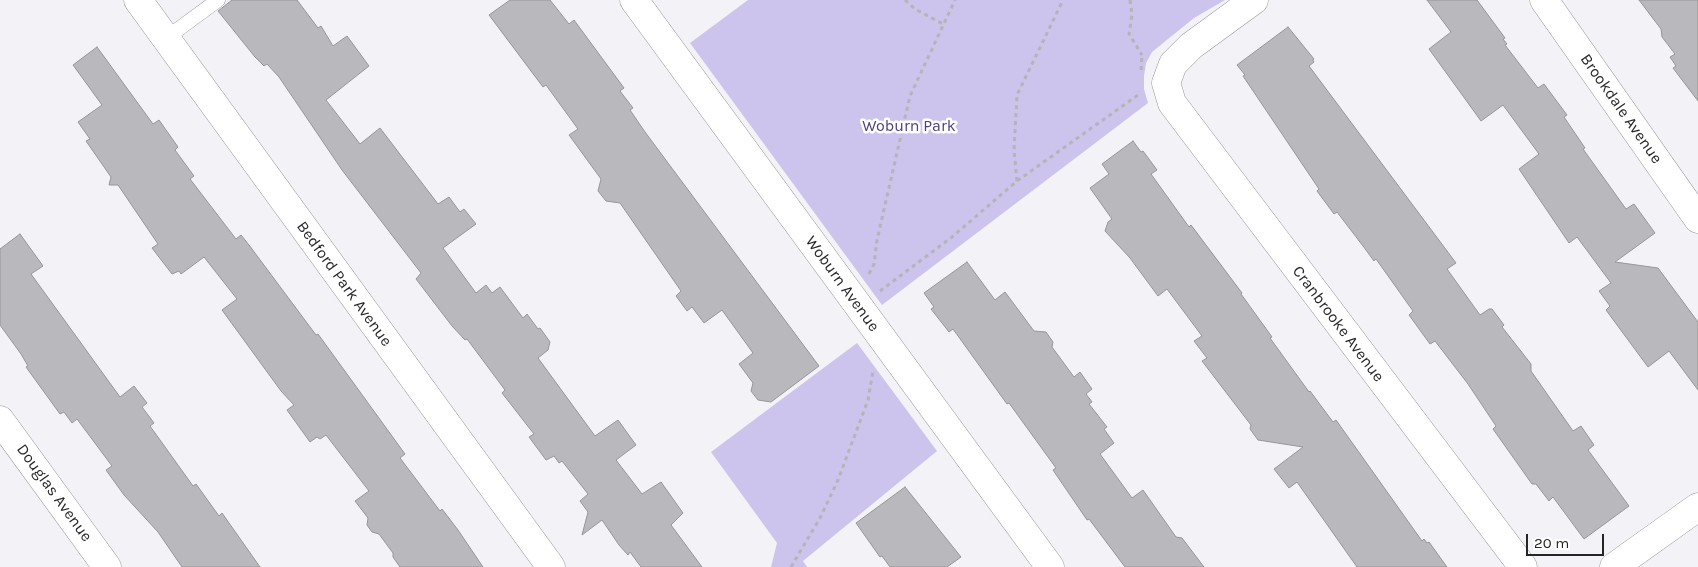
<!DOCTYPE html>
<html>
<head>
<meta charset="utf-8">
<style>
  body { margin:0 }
  #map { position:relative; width:1698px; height:567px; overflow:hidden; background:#f3f2f6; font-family:Karla,sans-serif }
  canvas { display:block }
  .scale { position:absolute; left:1526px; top:534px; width:78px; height:22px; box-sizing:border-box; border:2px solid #252526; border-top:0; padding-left:6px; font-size:15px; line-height:18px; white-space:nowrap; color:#252526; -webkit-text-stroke:4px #fff; paint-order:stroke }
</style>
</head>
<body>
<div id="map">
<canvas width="1698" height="567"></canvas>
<div class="scale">20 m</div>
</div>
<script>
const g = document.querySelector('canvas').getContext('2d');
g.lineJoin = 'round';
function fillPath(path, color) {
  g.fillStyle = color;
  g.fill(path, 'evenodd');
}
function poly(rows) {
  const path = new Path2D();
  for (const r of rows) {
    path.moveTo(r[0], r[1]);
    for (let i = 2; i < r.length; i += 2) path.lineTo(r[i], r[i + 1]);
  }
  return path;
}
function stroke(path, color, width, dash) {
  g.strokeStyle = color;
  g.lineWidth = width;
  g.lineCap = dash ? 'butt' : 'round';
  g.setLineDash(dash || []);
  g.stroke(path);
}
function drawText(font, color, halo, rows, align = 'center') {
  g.font = font + ' Karla,sans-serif';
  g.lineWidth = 5;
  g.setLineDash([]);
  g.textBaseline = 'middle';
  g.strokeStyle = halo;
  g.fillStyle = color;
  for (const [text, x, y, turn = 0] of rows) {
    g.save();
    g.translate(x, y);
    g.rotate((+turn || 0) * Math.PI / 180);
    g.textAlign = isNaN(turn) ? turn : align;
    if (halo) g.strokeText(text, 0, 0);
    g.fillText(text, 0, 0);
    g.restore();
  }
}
const green = poly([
  [748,0,1225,0,1194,18,1152,52,1146,63,1144,76,1144,89,1148,103,882,305,690,43],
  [857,343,937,451,803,561,807,567,771,567,777,543,711,452]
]);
const building = poly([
  [232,0,297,0,318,28,321,26,333,46,347,36,369,66,326,100,360,144,380,128,438,204,449,197,460,212,464,209,476,224,443,248,476,293,486,285,492,293,500,287,523,318,527,314,538,329,540,328,550,342,548,350,538,358,595,436,618,420,636,445,616,460,642,494,661,482,683,513,671,525,702,567,641,567,630,552,628,555,619,545,602,520,582,535,588,512,580,501,588,494,562,461,559,463,554,456,546,460,529,437,534,434,502,393,505,390,467,339,465,340,452,326,416,279,421,273,342,170,279,77,267,64,264,66,255,57,218,11,232,0],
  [510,0,550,0,569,24,574,20,624,88,620,91,633,108,630,110,645,132,819,366,771,402,758,400,751,391,753,383,739,364,753,353,722,310,704,323,692,307,687,311,676,296,681,291,620,203,606,201,598,191,601,179,569,135,578,129,546,85,543,87,489,15,510,0],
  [1427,0,1477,0,1505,38,1503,39,1507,44,1505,45,1538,88,1544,84,1567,115,1564,117,1585,148,1583,149,1626,209,1634,204,1655,233,1615,262,1658,268,1698,322,1698,390,1669,351,1648,367,1606,310,1610,306,1599,291,1611,283,1577,237,1569,243,1519,169,1539,154,1503,105,1481,121,1429,49,1451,32,1427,0],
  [1639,0,1698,0,1698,101,1673,68,1676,66,1670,57,1675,54,1662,37,1661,29,1639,0],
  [1288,27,1314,59,1313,60,1314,62,1309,66,1456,263,1447,269,1480,315,1489,309,1492,309,1504,325,1502,327,1531,364,1531,371,1573,431,1581,426,1594,445,1588,450,1629,506,1584,539,1553,497,1549,501,1536,484,1532,484,1493,429,1496,426,1468,384,1435,341,1430,344,1409,315,1413,311,1376,259,1374,261,1363,246,1337,212,1334,214,1317,191,1319,189,1243,76,1245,75,1237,65,1288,27],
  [97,47,153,124,159,120,178,147,175,150,194,176,190,179,236,239,241,235,249,245,316,335,318,334,405,454,400,458,440,511,442,509,458,530,483,567,400,567,393,557,393,553,379,534,372,532,367,525,368,518,355,501,369,491,326,435,320,439,317,437,310,442,287,410,294,405,281,391,222,310,237,299,204,257,181,274,179,271,172,274,152,248,158,244,118,185,109,185,111,177,86,141,90,139,78,122,102,105,73,65,97,47],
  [1133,141,1141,152,1143,151,1157,170,1151,174,1189,227,1191,225,1242,293,1241,294,1272,337,1270,338,1309,392,1310,391,1333,422,1336,420,1422,541,1424,539,1427,543,1429,542,1447,567,1357,567,1297,482,1289,488,1274,469,1303,447,1258,440,1250,429,1251,425,1202,361,1207,358,1194,341,1202,336,1167,289,1158,296,1130,258,1105,231,1108,222,1112,219,1090,188,1109,174,1102,164,1133,141],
  [20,234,43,266,31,274,52,303,120,397,134,386,147,403,142,407,154,423,150,426,193,486,196,484,219,516,222,513,260,567,182,567,158,532,124,495,106,470,112,466,77,419,72,423,64,412,60,414,26,367,28,366,21,354,0,325,0,249,20,234],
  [967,262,995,300,1005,292,1034,331,1046,332,1053,342,1052,347,1074,377,1080,372,1092,389,1086,394,1092,402,1089,404,1107,427,1104,429,1114,443,1100,454,1132,498,1143,490,1176,537,1182,538,1204,567,1125,567,1089,519,1087,520,1053,470,1056,468,1009,403,1007,404,953,329,949,332,931,309,934,307,924,293,967,262],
  [905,487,961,557,947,567,890,567,882,556,880,557,856,523,905,487]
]);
const path = poly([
  [905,0,915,9,943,24],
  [1130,0,1132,15,1129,34,1142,55],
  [1141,70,1142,55],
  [1017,181,1014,150,1017,95,1063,0],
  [869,274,874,264,877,240,910,96,955,0],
  [880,291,952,237,1017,181,1138,95,1139,91],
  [791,567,820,518,838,480,868,400,873,371]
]);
const service = poly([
  [165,39,218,0]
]);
const minor = poly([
  [138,0,551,567],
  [634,0,1050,567],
  [1254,0,1191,46,1173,64,1166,83,1172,103,1523,567],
  [1544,0,1698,219],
  [0,420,107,567],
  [1614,567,1698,507]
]);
const streetNames = [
  ["Brookdale Avenue",1621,109,55],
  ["Bedford Park Avenue",344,284,54],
  ["Woburn Avenue",842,284,54],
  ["Cranbrooke Avenue",1338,324,53],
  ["Douglas Avenue",54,493,54]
];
const parkNames = [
  ["Woburn Park",909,126]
];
fillPath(green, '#ccc4ec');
fillPath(building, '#b9b8bc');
stroke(building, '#969699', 1);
stroke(service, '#9a999d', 15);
stroke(minor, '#9a999d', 29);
stroke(path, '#b5b4b7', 3, [4, 4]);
stroke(service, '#fff', 14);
stroke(minor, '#fff', 28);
drawText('16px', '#252526', '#fff', streetNames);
drawText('16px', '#4f3e7d', '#fff', parkNames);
</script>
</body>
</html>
